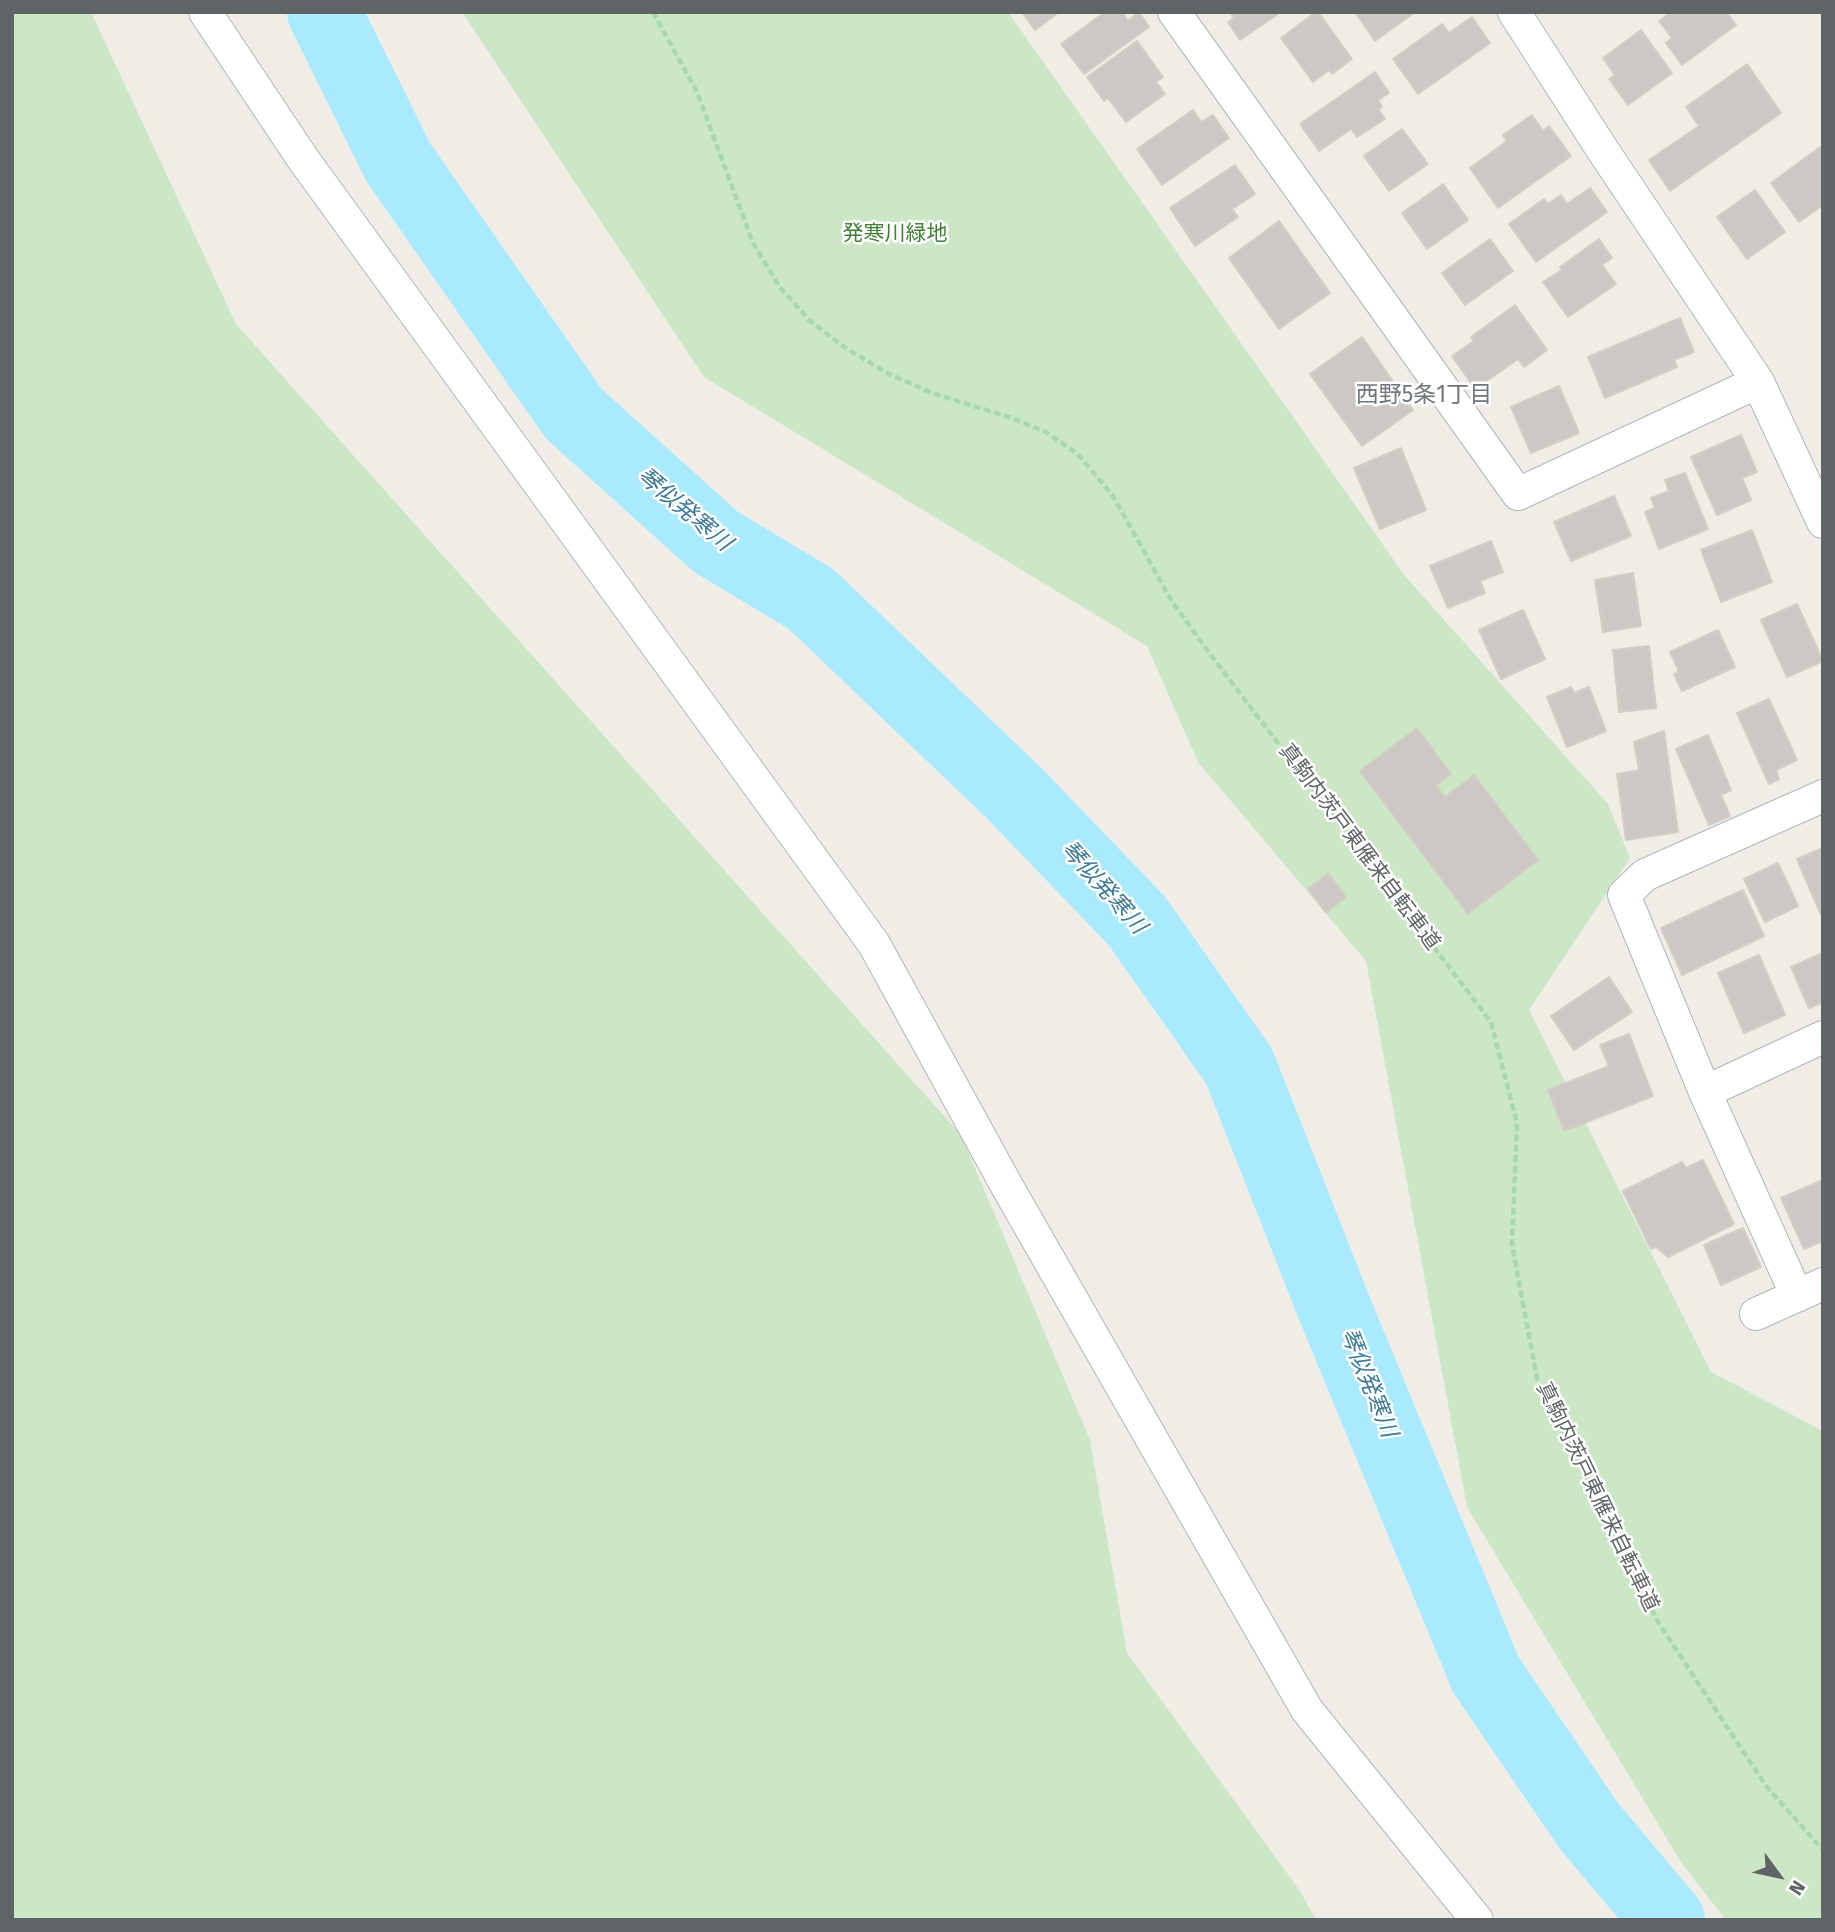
<!DOCTYPE html>
<html>
<head>
<meta charset="utf-8">
<style>
  body { margin:0 }
  #map { position:relative; width:1835px; height:1932px; overflow:hidden; background:#f0ede7; font-family:"Fira Sans",sans-serif }
  canvas { display:block }
  .frame { position:absolute; inset:0; border:14px solid #5f6467; pointer-events:none }
  .north { position:absolute; left:1744px; top:1841px; width:70px; height:70px; -webkit-text-stroke:5px #fff; paint-order:stroke; rotate:123deg; font-size:19px; font-weight:700; line-height:28px; text-align:center; color:#5f6467 }
  .north::after { content:''; display:block; margin:auto; width:24px; height:32px; background:#5f6467; clip-path:polygon(50% 0,100% 100%,50% 72%,0 100%) }
</style>
</head>
<body>
<div id="map">
<canvas width="1835" height="1932"></canvas>
<div class="frame"></div>
<div class="north">N</div>
</div>
<script>
const g = document.querySelector('canvas').getContext('2d');
g.lineJoin = 'round';
function fillPath(path, color) {
  g.fillStyle = color;
  g.fill(path, 'evenodd');
}
function poly(rows) {
  const path = new Path2D();
  for (const r of rows) {
    path.moveTo(r[0], r[1]);
    for (let i = 2; i < r.length; i += 2) path.lineTo(r[i], r[i + 1]);
  }
  return path;
}
function stroke(path, color, width, dash) {
  g.strokeStyle = color;
  g.lineWidth = width;
  g.lineCap = dash ? 'butt' : 'round';
  g.setLineDash(dash || []);
  g.stroke(path);
}
function drawText(font, color, halo, rows, align = 'center') {
  g.font = font + ' "Fira Sans","Noto Sans JP",sans-serif';
  g.lineWidth = 5;
  g.setLineDash([]);
  g.textBaseline = 'middle';
  g.strokeStyle = halo;
  g.fillStyle = color;
  for (const [text, x, y, turn = 0] of rows) {
    g.save();
    g.translate(x, y);
    g.rotate((+turn || 0) * Math.PI / 180);
    g.textAlign = isNaN(turn) ? turn : align;
    if (halo) g.strokeText(text, 0, 0);
    g.fillText(text, 0, 0);
    g.restore();
  }
}
const green = poly([
  [12,12,91,12,236,324,961,1135,1090,1440,1127,1653,1300,1891,1316,1920,12,1920],
  [462,12,1008,12,1405,576,1608,804,1630,858,1529,1010,1711,1372,1823,1431,1823,1920,1726,1920,1681,1862,1467,1507,1366,961,1198,762,1147,646,704,377]
]);
const river = poly([
  [324,12,398,162,574,414,716,542,811,599,1014,793,1137,921,1239,1066,1335,1310,1486,1675,1589,1826,1668,1920]
]);
const building = poly([
  [1022,12,1059,12,1035,30,1022,12],
  [1105,12,1122,12,1128,21,1139,12,1149,27,1084,74,1061,44,1105,12],
  [1230,12,1281,12,1240,40,1228,22,1234,18,1230,12],
  [1316,12,1318,12,1352,59,1332,74,1329,70,1313,82,1281,38,1316,12],
  [1355,12,1415,12,1375,41,1355,12],
  [1671,12,1726,12,1736,25,1682,65,1666,43,1672,38,1659,21,1671,12],
  [1472,17,1490,43,1418,94,1393,59,1442,24,1449,33,1472,17],
  [1641,30,1672,73,1628,105,1609,79,1615,75,1603,58,1641,30],
  [1137,41,1163,77,1156,82,1165,94,1126,122,1108,98,1104,101,1087,77,1137,41],
  [1747,64,1781,113,1670,191,1649,160,1699,126,1686,107,1747,64],
  [1375,72,1389,93,1378,100,1382,107,1378,109,1385,119,1357,137,1351,129,1319,151,1300,124,1375,72],
  [1193,110,1201,122,1213,115,1229,138,1162,185,1137,149,1193,110],
  [1532,115,1543,131,1549,126,1571,156,1498,208,1470,168,1507,141,1503,135,1532,115],
  [1402,129,1428,164,1389,191,1364,156,1402,129],
  [1823,145,1823,205,1799,222,1771,183,1823,145],
  [1235,165,1255,194,1232,209,1238,217,1195,246,1170,208,1235,165],
  [1443,184,1468,220,1427,249,1402,213,1443,184],
  [1590,188,1607,212,1536,262,1509,224,1544,199,1548,204,1561,195,1567,204,1590,188],
  [1755,190,1785,232,1747,259,1717,217,1755,190],
  [1279,221,1330,293,1279,329,1229,258,1279,221],
  [1490,239,1513,271,1465,305,1442,273,1490,239],
  [1599,239,1612,258,1602,265,1616,284,1568,317,1543,282,1562,270,1560,267,1599,239],
  [1515,305,1547,350,1524,367,1518,359,1475,389,1452,356,1474,341,1471,337,1515,305],
  [1680,318,1694,352,1674,360,1677,367,1605,398,1588,357,1680,318],
  [1362,337,1413,410,1362,446,1310,374,1362,337],
  [1559,386,1579,433,1531,453,1511,407,1559,386],
  [1741,435,1757,472,1742,478,1751,500,1717,515,1691,457,1741,435],
  [1401,448,1426,510,1380,529,1354,468,1401,448],
  [1685,473,1708,529,1659,549,1645,512,1655,508,1651,498,1669,491,1665,480,1685,473],
  [1614,496,1631,536,1571,561,1554,522,1614,496],
  [1752,530,1772,582,1721,602,1701,550,1752,530],
  [1491,541,1503,572,1480,581,1485,593,1448,608,1430,566,1491,541],
  [1633,573,1641,626,1603,632,1595,580,1633,573],
  [1797,604,1823,661,1787,677,1761,620,1797,604],
  [1523,610,1545,659,1501,679,1479,630,1523,610],
  [1718,630,1735,667,1682,691,1674,674,1679,671,1670,652,1718,630],
  [1649,646,1656,708,1619,712,1613,650,1649,646],
  [1571,687,1574,693,1589,687,1606,731,1567,747,1547,697,1571,687],
  [1769,699,1797,760,1776,770,1779,779,1769,784,1737,713,1769,699],
  [1417,728,1451,774,1436,786,1445,797,1474,775,1538,860,1468,914,1360,771,1417,728],
  [1664,731,1678,832,1626,840,1617,774,1639,770,1634,742,1664,731],
  [1708,735,1731,790,1721,795,1730,816,1709,825,1676,749,1708,735],
  [1823,848,1823,914,1821,915,1797,859,1823,848],
  [1778,863,1798,906,1765,922,1744,879,1778,863],
  [1328,873,1346,897,1326,913,1308,889,1328,873],
  [1743,890,1764,936,1682,975,1661,928,1743,890],
  [1823,953,1823,1002,1809,1008,1791,967,1823,953],
  [1759,955,1785,1015,1744,1033,1718,973,1759,955],
  [1609,977,1632,1012,1574,1050,1551,1016,1609,977],
  [1629,1034,1653,1096,1564,1131,1548,1090,1609,1066,1600,1045,1629,1034],
  [1703,1160,1734,1224,1668,1257,1656,1247,1651,1249,1623,1191,1682,1162,1686,1168,1703,1160],
  [1823,1180,1823,1241,1804,1249,1781,1198,1823,1180],
  [1743,1228,1761,1267,1721,1285,1704,1245,1743,1228]
]);
const path = poly([
  [653,12,697,92,753,243,779,286,809,320,844,347,891,375,935,394,1009,417,1046,432,1078,454,1113,496,1171,600,1213,658,1491,1022,1517,1123,1512,1245,1537,1378,1658,1622,1766,1786,1823,1850]
]);
const street = poly([
  [205,12,303,159,874,944,1008,1188,1307,1710,1477,1920],
  [1174,12,1518,494,1758,382],
  [1514,12,1602,149,1758,382,1823,522],
  [1705,1092,1823,1037],
  [1797,1296,1705,1092,1624,895,1645,875,1823,796],
  [1756,1314,1823,1284]
]);
const parkNames = [
  ["発寒川緑地",895,234]
];
const streetNames = [
  ["真駒内茨戸東雁来自転車道",1359,847,53],
  ["真駒内茨戸東雁来自転車道",1597,1497,64]
];
const neighbourhoodNames = [
  ["西野5条1丁目",1424,396]
];
const waterNames = [
  ["琴似発寒川",684,510,40],
  ["琴似発寒川",1103,888,48],
  ["琴似発寒川",1368,1383,68]
];
fillPath(green, '#cbe7c5');
stroke(river, '#aaeafe', 74);
fillPath(building, '#ccc8c4');
stroke(building, '#d5cdc5', 2);
stroke(street, '#b2b6b9', 34);
stroke(path, '#a8d9ab', 4.5, [7, 3.5]);
stroke(street, '#fff', 32);
drawText('21px', '#408035', '#fff', parkNames);
drawText('21px', '#5f6467', '#fff', streetNames);
drawText('23px', '#707679', '#fff', neighbourhoodNames);
drawText('italic 23px', '#3c7a96', '#fff', waterNames);
</script>
</body>
</html>
